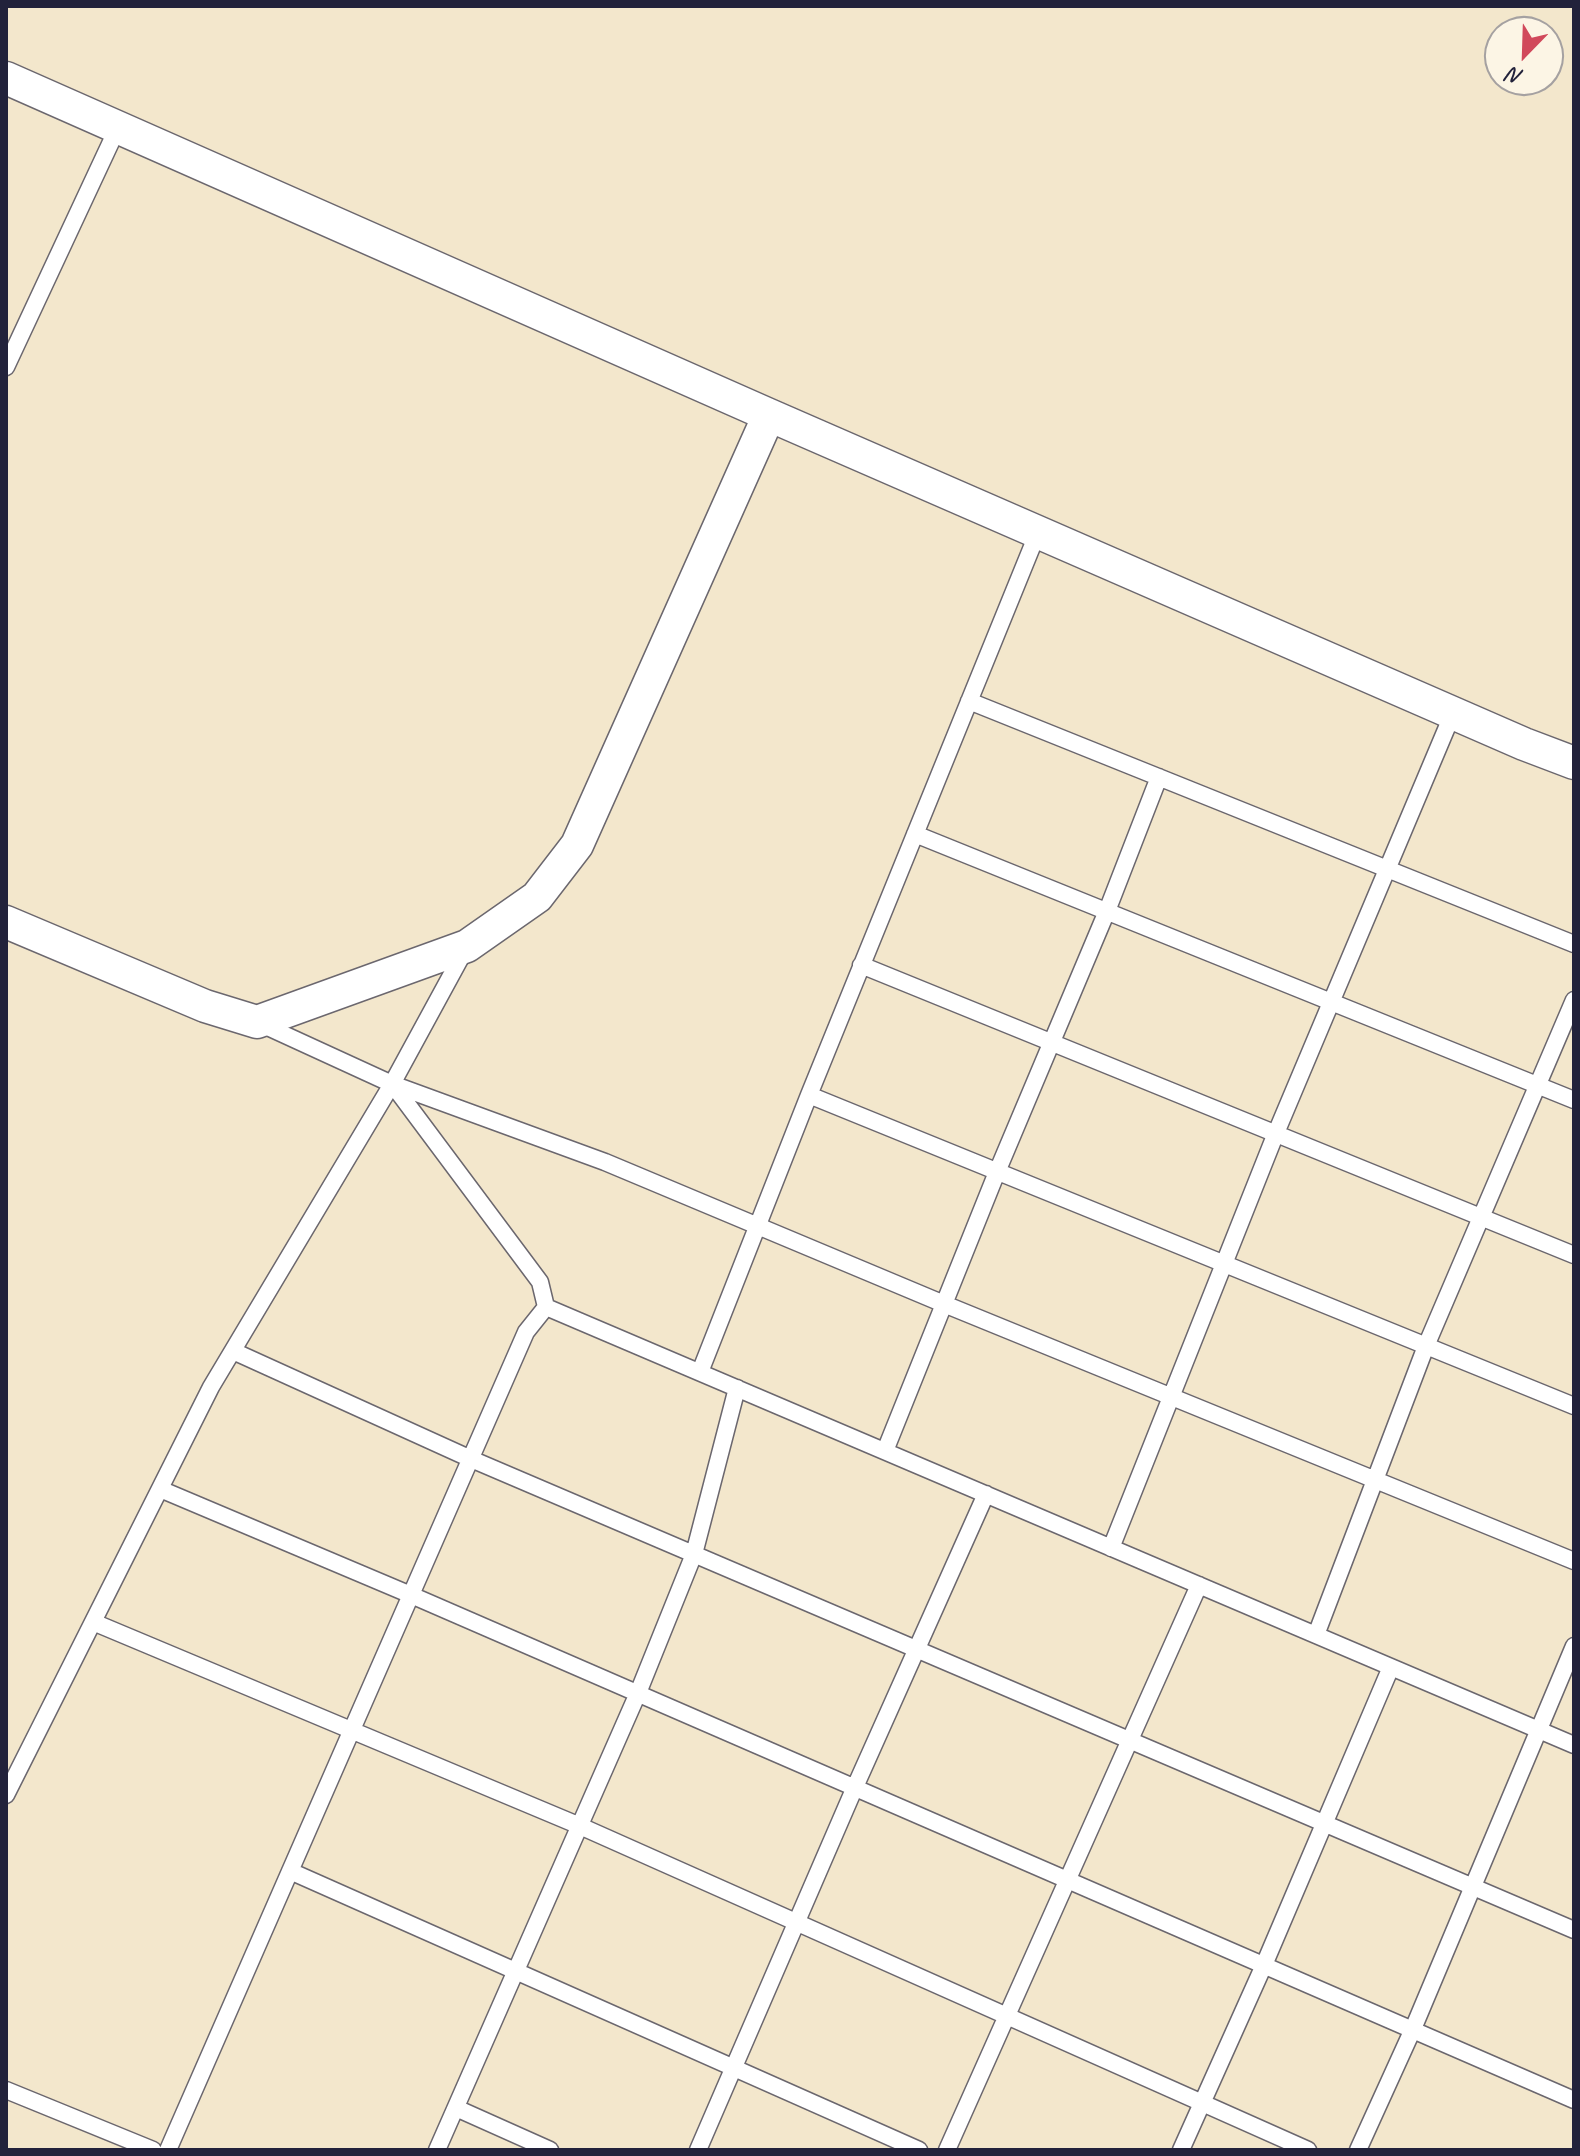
<!DOCTYPE html>
<html>
<head>
<meta charset="utf-8">
<style>
  body { margin:0 }
  #map { position:relative; width:1580px; height:2156px; overflow:hidden; background:#f3e7cc; font-family:Caveat,sans-serif }
  canvas { display:block }
  .frame { position:absolute; inset:0; border:8px solid #22223b; pointer-events:none }
  .north { position:absolute; left:1484px; top:16px; width:80px; height:80px; box-sizing:border-box; background:#fcf5e5; border:2px solid #a5a1a1; border-radius:50%; rotate:203deg; font-size:22px; font-weight:700; line-height:32px; text-align:center; color:#22223b }
  .north::after { content:''; display:block; margin:auto; width:28px; height:36px; background:#d1495b; clip-path:polygon(50% 0,100% 100%,50% 72%,0 100%) }
</style>
</head>
<body>
<div id="map">
<canvas width="1580" height="2156"></canvas>
<div class="frame"></div>
<div class="north">N</div>
</div>
<script>
const g = document.querySelector('canvas').getContext('2d');
g.lineJoin = 'round';
function poly(rows) {
  const path = new Path2D();
  for (const r of rows) {
    path.moveTo(r[0], r[1]);
    for (let i = 2; i < r.length; i += 2) path.lineTo(r[i], r[i + 1]);
  }
  return path;
}
function stroke(path, color, width, dash) {
  g.strokeStyle = color;
  g.lineWidth = width;
  g.lineCap = dash ? 'butt' : 'round';
  g.setLineDash(dash || []);
  g.stroke(path);
}
const lane = poly([
  [6,367,118,127],
  [969,701,1574,944],
  [915,834,1574,1100],
  [861,965,1574,1255],
  [259,1023,392,1084,466,948],
  [392,1084,605,1162,944,1304,1574,1561],
  [393,1085,540,1282,546,1307],
  [809,1095,1574,1406],
  [233,1351,471,1459,1574,1930],
  [700,1372,809,1095,1038,532],
  [885,1451,997,1172,1107,911,1159,777],
  [160,1489,411,1595,1574,2100],
  [1111,1548,1276,1133,1453,713],
  [93,1622,580,1826,1308,2150],
  [1316,1635,1426,1346,1574,1000],
  [6,1795,211,1387,392,1084],
  [290,1871,919,2150],
  [6,2090,153,2150],
  [456,2108,550,2150],
  [168,2150,526,1332,546,1307,1574,1745],
  [437,2150,638,1693,694,1554,737,1388],
  [698,2150,855,1787,986,1494],
  [947,2150,1199,1585],
  [1181,2150,1264,1965,1391,1667],
  [1358,2150,1413,2029,1574,1646]
]);
const street = poly([
  [6,78,769,415,1524,744,1574,763],
  [6,922,205,1006,257,1022,467,946,537,897,577,845,769,415]
]);
stroke(lane, '#6b676e', 19);
stroke(street, '#6b676e', 35);
stroke(lane, '#fff', 16);
stroke(street, '#fff', 32);
</script>
</body>
</html>
